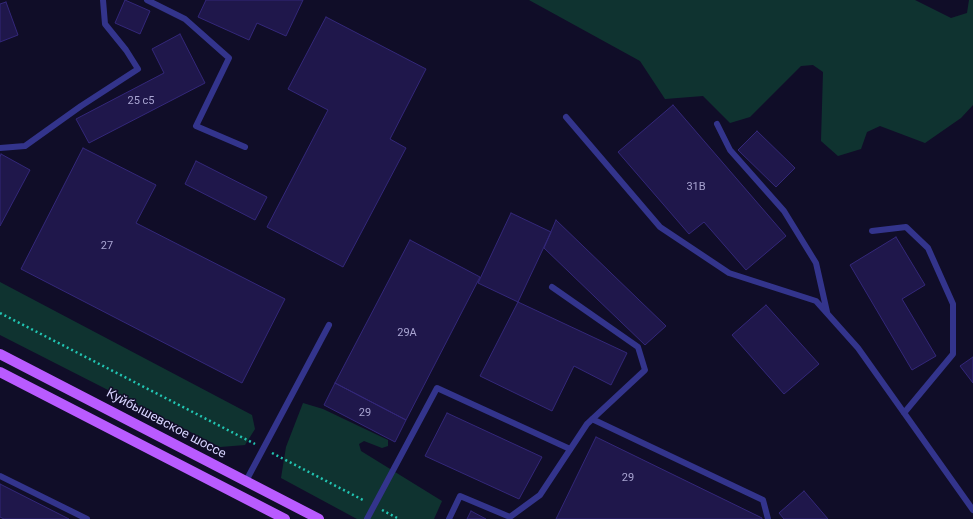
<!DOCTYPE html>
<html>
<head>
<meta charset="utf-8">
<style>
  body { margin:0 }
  canvas { display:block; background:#100d28 }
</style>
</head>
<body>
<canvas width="973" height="519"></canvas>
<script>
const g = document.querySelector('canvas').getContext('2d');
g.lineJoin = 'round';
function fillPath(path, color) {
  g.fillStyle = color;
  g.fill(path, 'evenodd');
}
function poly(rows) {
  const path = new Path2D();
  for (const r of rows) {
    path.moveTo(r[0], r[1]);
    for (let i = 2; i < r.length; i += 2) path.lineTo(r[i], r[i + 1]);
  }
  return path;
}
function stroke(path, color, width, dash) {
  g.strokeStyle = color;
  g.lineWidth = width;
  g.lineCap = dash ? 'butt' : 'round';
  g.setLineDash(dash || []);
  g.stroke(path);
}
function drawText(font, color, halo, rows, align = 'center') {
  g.font = font + ' Roboto,sans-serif';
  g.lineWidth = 3;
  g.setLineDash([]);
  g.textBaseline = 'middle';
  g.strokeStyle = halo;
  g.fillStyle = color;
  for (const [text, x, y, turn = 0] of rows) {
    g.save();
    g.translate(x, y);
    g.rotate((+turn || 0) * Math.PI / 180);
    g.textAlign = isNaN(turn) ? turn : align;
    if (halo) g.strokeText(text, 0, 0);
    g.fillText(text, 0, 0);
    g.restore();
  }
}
const green = poly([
  [529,0,915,0,951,18,967,13,969,0,973,0,973,105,961,118,925,143,880,126,867,132,861,149,838,156,821,141,823,72,813,65,801,66,750,117,730,123,703,96,665,99,640,61],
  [0,282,252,415,255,429,245,445,220,447,0,335],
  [303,403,323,409,388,440,388,446,382,448,364,441,359,444,361,451,442,501,434,519,357,519,281,478,286,447]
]);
const building = poly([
  [125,0,150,11,140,34,115,23,125,0],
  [206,0,303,0,286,36,257,23,249,40,198,17,206,0],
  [6,2,18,35,0,42,0,4,6,2],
  [326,17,426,69,390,139,406,148,343,267,267,227,328,110,288,89,326,17],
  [180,34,205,83,89,143,76,119,164,73,152,49,180,34],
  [673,105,786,236,746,270,704,222,689,234,618,152,673,105],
  [757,131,795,168,776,187,738,150,757,131],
  [83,148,156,185,136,223,285,299,242,383,21,269,83,148],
  [1,154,30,170,0,226,0,157,1,154],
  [196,161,267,197,255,220,185,184,196,161],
  [511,213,551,232,518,302,478,283,511,213],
  [556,220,666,326,645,345,544,248,556,220],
  [896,237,925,285,902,299,936,356,912,370,850,265,896,237],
  [410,240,480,277,406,420,335,383,410,240],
  [518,302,627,353,611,385,574,366,552,411,480,376,518,302],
  [766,305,819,364,784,394,732,335,766,305],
  [973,357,973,383,960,366,973,357],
  [335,383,406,420,395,442,324,405,335,383],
  [447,413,542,457,519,499,425,456,447,413],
  [596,437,762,518,762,519,556,519,596,437],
  [0,484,69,519,4,519,0,517,0,484],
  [804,491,828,519,784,519,779,513,804,491],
  [471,511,486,519,467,519,471,511]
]);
const path = poly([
  [0,313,255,444],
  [272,453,365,501],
  [382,510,399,519]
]);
const lane = poly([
  [147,0,185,19,229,58,196,126,245,147],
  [566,117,660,227,729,273,816,301,858,348,973,510],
  [717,124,730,150,784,211,816,263,827,312],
  [0,148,25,146,81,106,138,69,126,50,105,24,103,0],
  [872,231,906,227,928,248,953,304,953,354,904,413],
  [592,419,763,500,768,519],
  [0,476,87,519],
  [246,481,329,325],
  [367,519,437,388,570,449],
  [449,519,460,496,510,517,540,495,587,424,645,370,638,347,552,287]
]);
const primary = poly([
  [0,354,319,519],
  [0,372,285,519]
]);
const numberNames = [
  ["25 с5",141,101],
  ["31В",696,187],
  ["27",107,246],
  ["29А",407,333],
  ["29",365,413],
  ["29",628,478]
];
const streetNames = [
  ["Куйбышевское шоссе",166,424,28]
];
fillPath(green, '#0f3330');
fillPath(building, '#1f174b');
stroke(building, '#332779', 1);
stroke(path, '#22c5b2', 2.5, [2, 3]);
stroke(lane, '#33348c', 6);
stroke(primary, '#b95bff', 10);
drawText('11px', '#a9a5d2', null, numberNames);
drawText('13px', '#d7d4ff', '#100d28', streetNames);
</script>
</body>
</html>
